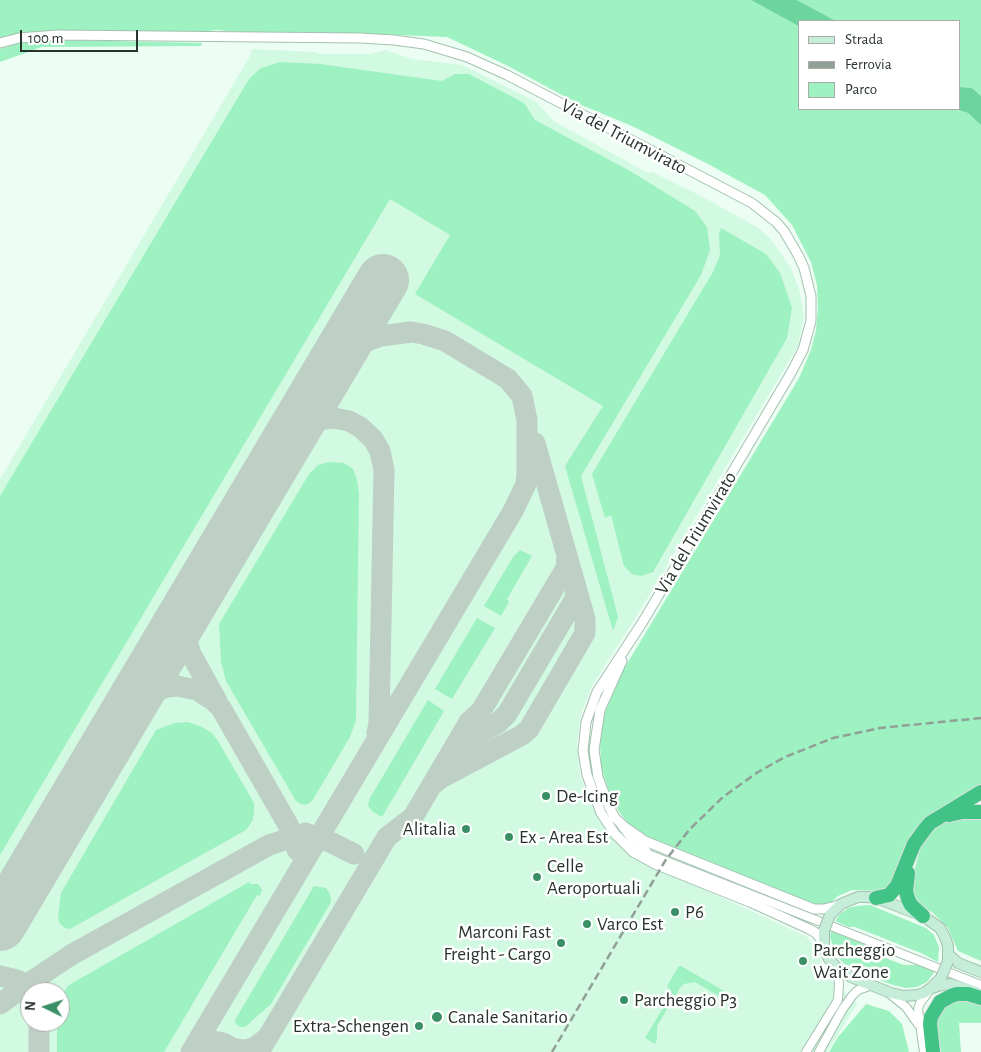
<!DOCTYPE html>
<html>
<head>
<meta charset="utf-8">
<style>
  body { margin:0 }
  #map { position:relative; width:981px; height:1052px; overflow:hidden; background:#ecfef3; font-family:"Alegreya Sans",sans-serif }
  canvas { display:block }
  .legend { position:absolute; left:798px; top:20px; width:162px; height:90px; box-sizing:border-box; background:#fff; border:1px solid #a9adaa; margin:0; padding:6px 9px; list-style:none; font-size:15px; color:#27332b }
  .legend li { display:flex; align-items:center; gap:10px; height:25px }
  .legend b { width:25px; border:1px solid #a9adaa }
  .north { position:absolute; left:20px; top:982px; width:50px; height:50px; box-sizing:border-box; background:#fff; border:1px solid #a9adaa; border-radius:50%; rotate:274deg; font-size:14px; font-weight:700; line-height:20px; text-align:center; color:#27332b }
  .north::after { content:''; display:block; margin:auto; width:18px; height:22px; background:#399064; clip-path:polygon(50% 0,100% 100%,50% 72%,0 100%) }
  .scale { position:absolute; left:20px; top:30px; width:118px; height:22px; box-sizing:border-box; border:2px solid #27332b; border-top:0; padding-left:6px; font-size:15px; line-height:18px; white-space:nowrap; color:#27332b; -webkit-text-stroke:4px #fff; paint-order:stroke }
</style>
</head>
<body>
<div id="map">
<canvas width="981" height="1052"></canvas>
<ul class="legend">
<li><b style="height:6px;background:#c6edda"></b>Strada</li>
<li><b style="height:6px;background:#91a097"></b>Ferrovia</li>
<li><b style="height:14px;background:#9ef1c1"></b>Parco</li>
</ul>
<div class="north">N</div>
<div class="scale">100 m</div>
</div>
<script>
const g = document.querySelector('canvas').getContext('2d');
g.lineJoin = 'round';
function fillPath(path, color) {
  g.fillStyle = color;
  g.fill(path, 'evenodd');
}
function poly(rows) {
  const path = new Path2D();
  for (const r of rows) {
    path.moveTo(r[0], r[1]);
    for (let i = 2; i < r.length; i += 2) path.lineTo(r[i], r[i + 1]);
  }
  return path;
}
function stroke(path, color, width, dash) {
  g.strokeStyle = color;
  g.lineWidth = width;
  g.lineCap = dash ? 'butt' : 'round';
  g.setLineDash(dash || []);
  g.stroke(path);
}
function drawText(font, color, halo, rows, align = 'center') {
  g.font = font + ' "Alegreya Sans",sans-serif';
  g.lineWidth = 5;
  g.setLineDash([]);
  g.textBaseline = 'middle';
  g.strokeStyle = halo;
  g.fillStyle = color;
  for (const [text, x, y, turn = 0] of rows) {
    g.save();
    g.translate(x, y);
    g.rotate((+turn || 0) * Math.PI / 180);
    g.textAlign = isNaN(turn) ? turn : align;
    if (halo) g.strokeText(text, 0, 0);
    g.fillText(text, 0, 0);
    g.restore();
  }
}
const built = poly([
  [252,49,316,52,319,54,370,54,385,50,412,59,462,65,535,101,555,122,648,173,652,172,697,194,757,227,770,238,791,268,799,289,804,316,798,346,638,614,592,686,581,713,577,744,580,775,590,802,600,821,620,846,646,863,806,936,812,943,829,977,857,1004,827,1052,0,1052,0,479,250,56],
  [30,992,60,992,60,1022,30,1022]
]);
const green = poly([
  [0,0,751,0,800,27,800,109,954,109,968,113,981,125,981,788,959,801,900,867,887,889,879,891,852,890,838,896,829,904,814,905,652,841,633,829,619,812,610,794,601,767,600,743,603,717,622,672,799,378,811,350,816,330,818,308,817,285,811,262,792,225,765,195,706,163,632,126,579,104,508,66,447,37,373,34,263,34,216,30,194,33,53,31,14,34,0,40],
  [797,0,981,0,981,96,972,88,960,87,960,21,836,21],
  [62,40,202,43,201,46,42,47,0,62,0,49,23,42],
  [280,62,320,64,442,81,455,74,469,74,524,103,535,120,630,171,695,211,707,227,710,250,701,275,581,476,618,617,613,631,565,466,603,406,415,294,450,235,390,199,0,855,0,496,249,79,261,68],
  [721,228,766,254,780,273,792,308,787,338,653,572,641,576,632,574,624,566,611,515,605,518,592,474,713,272,720,255,719,234],
  [329,462,344,463,353,469,357,480,359,493,356,720,350,737,312,801,306,805,301,804,296,801,226,681,221,662,219,624,309,474,318,465],
  [520,550,532,556,507,599,509,602,501,616,484,606,513,557],
  [477,618,495,628,452,699,435,689],
  [428,700,444,711,382,817,373,812,368,806,370,798],
  [188,722,202,727,212,733,218,741,254,803,254,811,253,820,246,830,70,929,65,928,60,924,58,917,61,893,156,730,175,723],
  [959,817,981,819,981,961,958,951,948,928,932,912,921,906,912,893,912,879,922,842,938,826],
  [249,882,251,884,258,884,262,890,260,896,257,895,164,1052,57,1052,57,1022,60,1022,60,997,69,985],
  [314,886,326,888,330,894,331,902,271,1004,245,1027,240,1027,236,1024,235,1020],
  [870,905,926,928,934,935,939,947,938,962,921,953,855,927,849,927,835,921,840,914,848,908,857,906],
  [831,931,878,950,888,959,904,965,919,965,935,971,927,982,917,987,906,988,893,985,866,975,868,971,855,966,845,965,835,954,830,937],
  [679,966,681,966,731,995,727,1001,695,982,684,984,680,988,657,1026,657,1039,655,1044,645,1038,672,993,667,986],
  [963,1000,981,1005,981,1023,959,1023,961,1052,939,1052,936,1026,940,1012,948,1004],
  [866,1004,889,1011,902,1024,909,1052,829,1052,838,1037]
]);
const water = poly([
  [751,0,797,0,836,21,800,21,800,27],
  [960,87,972,88,981,96,981,125,968,113,955,109,960,109]
]);
const taxiway = poly([
  [289,439,294,432,306,423,316,420,334,418,349,421,360,427,373,439,380,451,384,470,379,723,377,733],
  [192,601,187,617,185,628,188,645,191,654,217,701],
  [125,713,134,703,144,696,151,692,168,687,177,686,197,690,214,701,221,708,287,823,294,837,297,850],
  [454,749,498,723,507,714,575,599,576,586],
  [433,784,441,778,522,735,529,729,585,633,585,619,535,443],
  [305,833,330,842,354,854],
  [0,976,17,980,26,985,32,992],
  [0,1004,26,985,71,955,269,845,294,837,317,837],
  [39,1052,39,1022],
  [191,1052,513,511,526,484,527,472,527,420,522,396,508,379,445,341,423,334,411,332,381,336,362,343,351,350,329,371],
  [191,1052,205,1043,213,1041,223,1043,234,1049,244,1050,254,1048,267,1038],
  [259,1052,387,837,413,817,469,722,481,711,566,568,567,555]
]);
const runway = poly([
  [0,925,383,280]
]);
const minor = poly([
  [621,825,634,842,646,850],
  [638,850,981,985],
  [890,994,906,1007,918,1024],
  [806,1052,838,1000,839,984,837,968],
  [819,1052,842,1010,852,996,858,990,872,985],
  [924,1052,918,1009,920,1003,929,991]
]);
const tertiary = poly([
  [0,43,19,38,57,35,360,38,394,40,424,44,467,57,507,75,752,203,776,222,784,231,798,255,804,268,811,296,811,321,803,350,791,373,733,471,642,623,597,692,586,722,583,751,587,775,601,813,615,834,633,852,655,864,752,903,809,929,816,933,820,938,824,947],
  [622,661,600,710,594,750,598,777,609,807,615,818,625,827,645,841,769,891,814,909,824,909,839,905]
]);
const secondary = poly([
  [830,915,841,904,858,897,866,897,876,898,923,916,940,928,945,937,948,946,948,961],
  [824,930,824,948,829,959,837,968,851,977,891,993,904,996,917,995,924,993,931,988,941,978],
  [949,955,958,963,981,972],
  [932,988,941,985,951,984,976,992]
]);
const motorway = poly([
  [949,815,962,812,981,812],
  [908,873,906,891,908,899,911,905,923,916],
  [876,898,889,895,897,886,914,844,925,829,930,823,981,792],
  [933,1052,930,1024,931,1017,940,1002,951,996,957,994,968,994,981,998]
]);
const rail = poly([
  [552,1052,665,861,689,830,723,797,758,772,785,757,833,738,880,728,981,718]
]);
const secondaryBridge = poly([
  [824,930,830,915],
  [941,978,948,961]
]);
const markers = [
  [546,796,5,"#399064"],
  [466,829,5,"#399064"],
  [509,837,5,"#399064"],
  [537,877,5,"#399064"],
  [675,912,5,"#399064"],
  [587,924,5,"#399064"],
  [561,943,5,"#399064"],
  [803,961,5,"#399064"],
  [624,1000,5,"#399064"],
  [437,1017,6,"#399064"],
  [419,1026,5,"#399064"]
];
const streetNames = [
  ["Via del Triumvirato",624,137,28],
  ["Via del Triumvirato",696,533,-59]
];
const poiNames = [
  ["De-Icing",556,796],
  ["Alitalia",456,829,"right"],
  ["Ex - Area Est",519,837],
  ["Celle",547,866],
  ["Aeroportuali",547,888],
  ["P6",685,912],
  ["Varco Est",597,924],
  ["Marconi Fast",551,932,"right"],
  ["Freight - Cargo",551,954,"right"],
  ["Parcheggio",813,950],
  ["Wait Zone",813,972],
  ["Parcheggio P3",634,1000],
  ["Canale Sanitario",448,1017],
  ["Extra-Schengen",409,1026,"right"]
];
fillPath(built, '#d2f9e1');
fillPath(green, '#9ef1c1');
fillPath(water, '#6ed49e');
stroke(taxiway, '#becfc5', 21);
stroke(runway, '#becfc5', 52);
stroke(minor, '#a3c1af', 10);
stroke(tertiary, '#a3c1af', 11);
stroke(secondary, '#a3c1af', 12);
stroke(motorway, '#dcdedd', 16);
stroke(minor, '#fff', 8);
stroke(tertiary, '#fff', 9);
stroke(secondary, '#c6edda', 10);
stroke(motorway, '#40c385', 14);
stroke(rail, '#91a097', 2.5, [8, 4]);
stroke(secondaryBridge, '#a3c1af', 12, []);
stroke(secondaryBridge, '#c6edda', 10);
for (const [x, y, r, color] of markers) {
  const dot = new Path2D();
  dot.arc(x, y, r, 0, 2 * Math.PI);
  g.fillStyle = color;
  g.fill(dot);
  stroke(dot, '#fff', 2);
}
drawText('19px', '#27332b', '#fff', streetNames);
drawText('19px', '#27332b', '#fff', poiNames, 'left');
</script>
</body>
</html>
